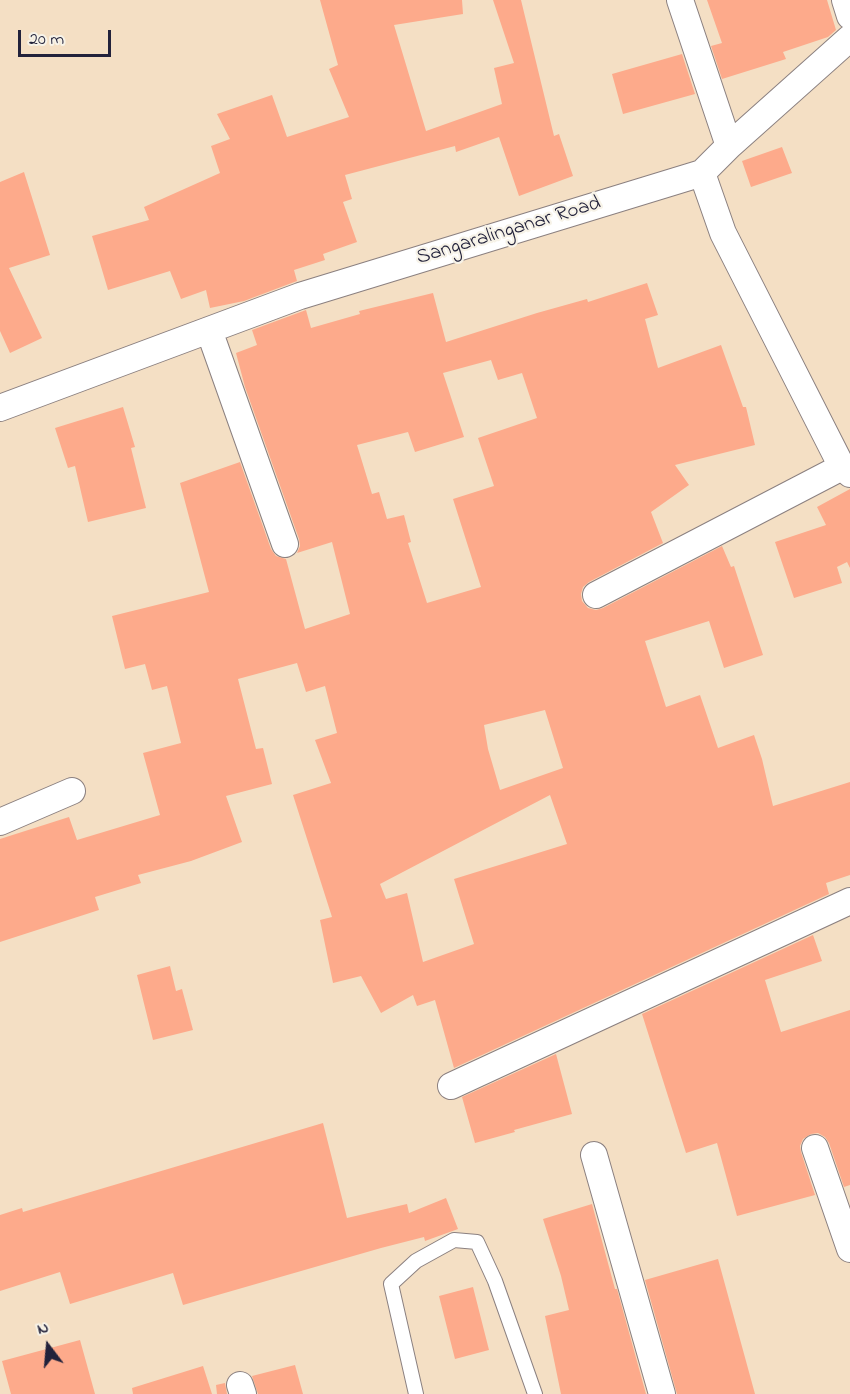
<!DOCTYPE html>
<html>
<head>
<meta charset="utf-8">
<style>
  body { margin:0 }
  #map { position:relative; width:850px; height:1394px; overflow:hidden; background:#f4dfc4; font-family:"Indie Flower",sans-serif }
  canvas { display:block }
  .north { position:absolute; left:18px; top:1316px; width:60px; height:60px; -webkit-text-stroke:4px #f7f3e8; paint-order:stroke; rotate:344deg; font-size:16px; font-weight:700; line-height:24px; text-align:center; color:#22223b }
  .north::after { content:''; display:block; margin:auto; width:21px; height:27px; background:#22223b; clip-path:polygon(50% 0,100% 100%,50% 72%,0 100%) }
  .scale { position:absolute; left:18px; top:30px; width:93px; height:27px; box-sizing:border-box; border:3px solid #22223b; border-top:0; padding-left:8px; font-size:18px; line-height:21px; white-space:nowrap; color:#22223b; -webkit-text-stroke:4px #f7f3e8; paint-order:stroke }
</style>
</head>
<body>
<div id="map">
<canvas width="850" height="1394"></canvas>
<div class="north">N</div>
<div class="scale">20 m</div>
</div>
<script>
const g = document.querySelector('canvas').getContext('2d');
g.lineJoin = 'round';
function fillPath(path, color) {
  g.fillStyle = color;
  g.fill(path, 'evenodd');
}
function poly(rows) {
  const path = new Path2D();
  for (const r of rows) {
    path.moveTo(r[0], r[1]);
    for (let i = 2; i < r.length; i += 2) path.lineTo(r[i], r[i + 1]);
  }
  return path;
}
function stroke(path, color, width, dash) {
  g.strokeStyle = color;
  g.lineWidth = width;
  g.lineCap = dash ? 'butt' : 'round';
  g.setLineDash(dash || []);
  g.stroke(path);
}
function drawText(font, color, halo, rows, align = 'center') {
  g.font = font + ' "Indie Flower",sans-serif';
  g.lineWidth = 4.5;
  g.setLineDash([]);
  g.textBaseline = 'middle';
  g.strokeStyle = halo;
  g.fillStyle = color;
  for (const [text, x, y, turn = 0] of rows) {
    g.save();
    g.translate(x, y);
    g.rotate((+turn || 0) * Math.PI / 180);
    g.textAlign = isNaN(turn) ? turn : align;
    if (halo) g.strokeText(text, 0, 0);
    g.fillText(text, 0, 0);
    g.restore();
  }
}
const building = poly([
  [320,0,462,0,463,14,394,25,426,131,502,104,494,68,514,63,493,0,521,0,554,136,559,134,573,176,519,196,499,137,456,152,455,146,345,175,352,199,343,202,357,242,323,254,325,260,294,270,297,281,244,301,210,308,206,290,181,299,170,271,108,290,92,236,149,220,144,207,220,173,211,146,230,139,217,114,272,95,287,137,349,117,329,69,338,65],
  [707,0,827,0,836,30,828,37,783,52,786,59,722,79,711,46,722,43],
  [682,54,695,94,623,114,612,74],
  [782,147,792,173,751,187,742,161],
  [24,172,50,255,9,268,42,338,10,353,0,331,0,182],
  [647,283,658,315,645,319,658,368,721,345,743,407,746,407,755,445,675,465,689,485,651,512,663,543,589,582,583,587,581,594,582,601,588,608,596,610,603,608,722,546,731,567,734,566,763,655,724,668,709,621,645,641,666,707,700,695,718,748,754,735,762,759,773,806,850,782,850,875,826,883,829,894,454,1068,435,1000,417,1006,413,995,381,1013,361,976,333,983,320,920,332,917,293,795,331,783,315,740,337,733,325,686,306,692,297,663,238,679,256,749,263,748,272,784,226,796,242,842,191,861,138,875,141,883,95,897,99,910,0,942,0,839,69,817,77,840,160,815,143,753,181,743,167,686,152,690,145,664,125,669,112,616,209,592,180,483,240,462,271,549,276,556,286,559,305,629,350,614,332,542,297,553,300,546,299,539,245,387,236,353,257,345,252,330,306,310,311,328,360,314,359,311,433,293,446,342,537,313,587,299,588,302],
  [491,360,498,380,522,373,537,418,478,438,494,486,453,499,481,587,427,603,408,543,411,542,404,515,387,519,379,492,372,494,357,445,408,432,415,452,464,437,443,373],
  [545,710,563,768,500,790,488,749,484,725],
  [550,795,567,844,454,879,474,944,423,962,407,893,386,899,380,884],
  [123,407,135,447,131,448,146,508,88,522,75,466,68,468,55,428],
  [850,489,850,568,847,562,837,567,842,583,794,598,775,542,826,525,817,507],
  [813,935,822,961,765,980,781,1032,850,1010,850,1185,844,1187,829,1143,825,1137,818,1133,811,1134,803,1139,800,1146,801,1152,815,1195,737,1216,717,1143,686,1153,642,1014],
  [170,966,176,991,182,989,193,1030,153,1040,137,975],
  [556,1054,572,1114,514,1130,515,1132,475,1143,462,1097],
  [323,1123,347,1218,407,1204,409,1213,446,1198,458,1229,425,1241,424,1237,381,1248,183,1305,173,1273,70,1304,60,1272,0,1291,0,1215,22,1208,23,1212],
  [592,1204,615,1289,617,1289,646,1394,561,1394,545,1316,569,1310,561,1276,543,1219],
  [718,1259,755,1394,677,1394,645,1280],
  [473,1287,489,1350,455,1359,439,1296],
  [80,1340,95,1394,11,1394,2,1361],
  [295,1365,303,1394,258,1394,252,1376],
  [203,1366,212,1394,133,1394,132,1388],
  [225,1383,227,1394,217,1394,216,1385]
]);
const service = poly([
  [416,1394,391,1284,416,1261,454,1240,477,1242,495,1281,535,1394]
]);
const minor = poly([
  [680,0,729,146],
  [845,0,850,16],
  [702,173,729,146,850,38],
  [209,330,285,544],
  [0,408,300,296,702,173,723,233,842,467,850,474],
  [596,595,842,467],
  [0,822,72,791],
  [451,1086,850,901],
  [815,1148,850,1249],
  [594,1155,662,1394],
  [240,1385,243,1394]
]);
const streetNames = [
  ["Sangaralinganar Road",509,232,-17]
];
fillPath(building, '#fdaa8b');
stroke(service, '#8b8080', 16);
stroke(minor, '#8b8080', 28);
stroke(service, '#fff', 14);
stroke(minor, '#fff', 26);
drawText('21px', '#22223b', '#f7f3e8', streetNames);
</script>
</body>
</html>
